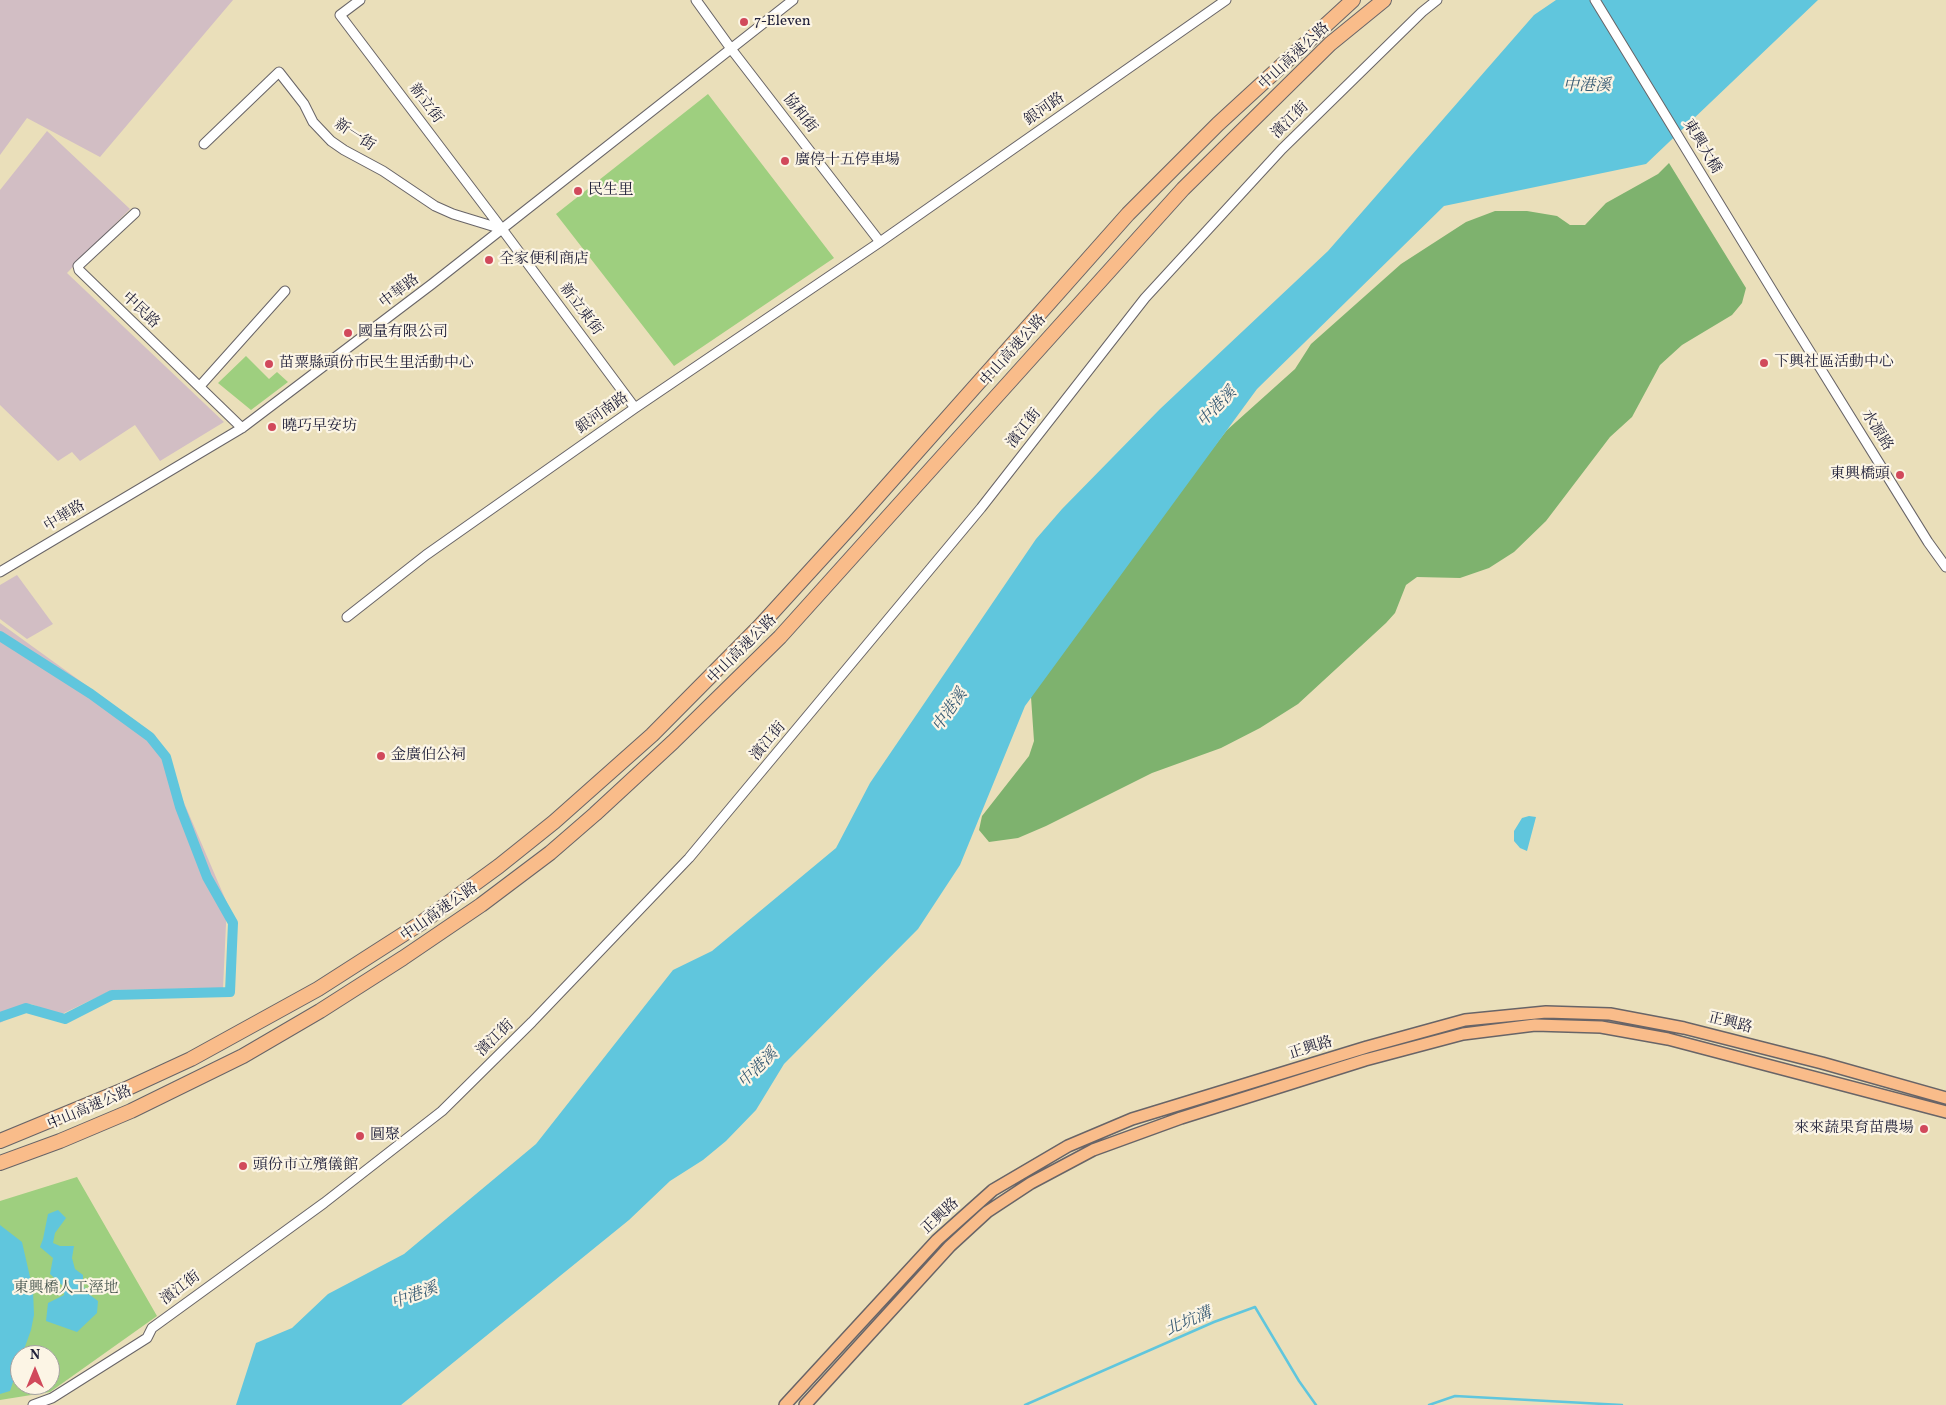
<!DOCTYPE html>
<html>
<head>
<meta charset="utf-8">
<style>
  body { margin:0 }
  #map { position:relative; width:1946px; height:1405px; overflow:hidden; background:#eadfba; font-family:Vollkorn,serif }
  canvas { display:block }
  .north { position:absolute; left:10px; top:1345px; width:50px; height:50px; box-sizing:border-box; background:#fcf5e5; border:1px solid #a5a1a1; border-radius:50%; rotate:0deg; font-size:14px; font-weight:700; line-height:20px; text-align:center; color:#22223b }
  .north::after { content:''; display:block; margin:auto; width:18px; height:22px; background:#d1495b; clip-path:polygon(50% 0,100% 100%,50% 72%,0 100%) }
</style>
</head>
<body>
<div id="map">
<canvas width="1946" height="1405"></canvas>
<div class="north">N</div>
</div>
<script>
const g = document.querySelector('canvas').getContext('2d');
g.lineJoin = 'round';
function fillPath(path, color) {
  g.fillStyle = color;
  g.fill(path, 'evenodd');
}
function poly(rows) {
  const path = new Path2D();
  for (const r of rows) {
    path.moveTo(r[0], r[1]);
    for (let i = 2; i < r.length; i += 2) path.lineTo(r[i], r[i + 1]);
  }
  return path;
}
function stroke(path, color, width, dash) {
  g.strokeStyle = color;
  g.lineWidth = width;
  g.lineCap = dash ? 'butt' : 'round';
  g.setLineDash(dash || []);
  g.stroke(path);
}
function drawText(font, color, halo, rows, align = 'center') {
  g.font = font + ' Vollkorn,"Noto Serif TC",serif';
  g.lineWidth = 4.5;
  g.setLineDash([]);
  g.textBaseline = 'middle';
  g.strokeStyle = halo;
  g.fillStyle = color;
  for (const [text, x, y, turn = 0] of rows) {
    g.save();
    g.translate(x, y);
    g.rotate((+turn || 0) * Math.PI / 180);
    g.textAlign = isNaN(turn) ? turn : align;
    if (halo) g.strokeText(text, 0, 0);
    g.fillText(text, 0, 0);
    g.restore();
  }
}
const industrial = poly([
  [0,0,233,0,100,157,27,118,0,155],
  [47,131,130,209,67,273,224,422,160,461,135,425,80,461,72,452,58,461,0,405,0,190],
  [17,575,53,624,27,639,0,619,0,585],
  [0,623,155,735,227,903,223,988,112,990,60,1015,31,1004,0,1023]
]);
const green = poly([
  [708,94,834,258,674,366,556,214],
  [246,356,269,379,277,372,288,382,251,410,218,383],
  [77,1177,157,1316,50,1392,0,1400,0,1201],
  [20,1355,50,1355,50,1385,20,1385]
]);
const forest = poly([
  [1669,163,1746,288,1742,303,1732,315,1682,345,1660,365,1632,417,1610,437,1546,521,1514,552,1489,568,1460,578,1417,577,1406,585,1395,613,1386,623,1298,704,1260,728,1221,748,1152,773,1046,826,1018,838,989,842,979,830,982,816,1029,756,1034,741,1031,697,1039,670,1227,430,1295,369,1311,344,1401,264,1466,222,1495,211,1527,211,1557,216,1570,225,1585,225,1606,203,1658,174]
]);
const water = poly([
  [1556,0,1818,0,1646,164,1444,206,1257,389,1025,706,960,865,918,929,784,1064,756,1110,726,1141,703,1160,670,1181,629,1220,401,1405,236,1405,256,1343,292,1328,328,1294,404,1254,536,1144,673,970,712,951,836,848,870,783,1036,539,1062,509,1160,409,1328,251,1534,15],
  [1529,816,1536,817,1527,851,1520,848,1514,841,1514,831,1522,818],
  [58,1210,66,1218,55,1233,53,1243,60,1246,74,1246,72,1258,75,1269,83,1275,83,1284,86,1292,98,1301,97,1313,77,1332,46,1321,48,1303,64,1295,64,1287,50,1274,53,1258,40,1247,43,1239,48,1214],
  [0,1225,22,1242,33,1290,34,1315,31,1330,22,1355,20,1355,20,1361,10,1391,0,1394]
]);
const stream = poly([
  [1025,1405,1214,1322,1255,1307,1299,1381,1316,1405],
  [1429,1405,1455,1396,1622,1405]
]);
const canal = poly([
  [0,636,91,694,150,737,166,757,180,807,207,877,233,923,230,992,112,995,65,1019,26,1008,0,1017]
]);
const minor = poly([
  [360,0,340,15,502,229,635,408],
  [696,0,732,50,880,242],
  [1595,0,1783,308,1928,542,1946,567],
  [204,144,279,72,304,104,313,122,331,141,344,150,383,171,435,206,453,214,502,229],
  [135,213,78,266,79,270,242,428],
  [200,386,285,291],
  [0,572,242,428,432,284,793,0],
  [347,617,426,555,635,408,880,242,1226,0],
  [33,1405,52,1398,147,1338,152,1328,324,1203,442,1111,532,1022,689,858,981,508,1145,298,1282,149,1422,12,1437,0]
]);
const major = poly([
  [785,1405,937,1240,993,1190,1068,1146,1132,1119,1367,1047,1465,1020,1546,1012,1610,1014,1684,1028,1822,1063,1946,1098],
  [805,1405,950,1246,987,1212,1031,1183,1093,1150,1181,1118,1365,1060,1463,1034,1535,1025,1601,1027,1668,1039,1946,1112]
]);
const highway = poly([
  [0,1141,126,1089,191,1059,318,989,421,923,499,866,554,822,652,735,760,626,854,523,1128,214,1218,124,1353,0],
  [0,1163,60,1141,131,1111,243,1056,320,1011,403,958,481,905,550,853,595,814,673,742,780,637,1183,189,1330,44,1384,0]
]);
const markers = [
  [744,22,5,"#d1495b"],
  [785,161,5,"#d1495b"],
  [578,191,5,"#d1495b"],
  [489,260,5,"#d1495b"],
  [348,333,5,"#d1495b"],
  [1764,363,5,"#d1495b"],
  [269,364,5,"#d1495b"],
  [272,427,5,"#d1495b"],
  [1900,475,5,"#d1495b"],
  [381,756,5,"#d1495b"],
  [1924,1129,5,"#d1495b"],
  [360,1136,5,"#d1495b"],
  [243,1166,5,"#d1495b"]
];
const poiNames = [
  ["7-Eleven",754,22],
  ["廣停十五停車場",795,161],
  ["民生里",588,191],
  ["全家便利商店",499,260],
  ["國量有限公司",358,333],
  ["下興社區活動中心",1774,363],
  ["苗粟縣頭份巿民生里活動中心",279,364],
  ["曉巧早安坊",282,427],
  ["東興橋頭",1890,475,"right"],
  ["金廣伯公祠",391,756],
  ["來來蔬果育苗農場",1914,1129,"right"],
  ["圓聚",370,1136],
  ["頭份市立殯儀館",253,1166]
];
const streetNames = [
  ["中山高速公路",1295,57,-43],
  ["新立街",425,104,53],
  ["銀河路",1045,110,-35],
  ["協和街",799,114,52],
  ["濱江街",1291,121,-45],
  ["新一街",354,136,33],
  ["東興大橋",1701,147,59],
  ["中華路",400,292,-37],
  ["新立東街",580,310,53],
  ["中民路",140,311,43],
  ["中山高速公路",1014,351,-48],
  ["銀河南路",603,414,-35],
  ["濱江街",1025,429,-52],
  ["水源路",1876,431,58],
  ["中華路",65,517,-31],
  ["中山高速公路",743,650,-45],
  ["濱江街",769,742,-50],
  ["中山高速公路",440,913,-35],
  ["正興路",1730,1024,14],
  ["濱江街",496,1039,-44],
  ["正興路",1311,1049,-17],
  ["中山高速公路",90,1109,-23],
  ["正興路",941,1217,-43],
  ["濱江街",181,1289,-37]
];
const parkNames = [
  ["東興橋人工溼地",66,1289]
];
const waterNames = [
  ["中港溪",1587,87],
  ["中港溪",1218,408,-46],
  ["中港溪",951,711,-55],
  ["中港溪",759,1069,-45],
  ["中港溪",415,1297,-20],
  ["北坑溝",1189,1323,-23]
];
fillPath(industrial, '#d2bec4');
fillPath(green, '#9ecf7f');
fillPath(forest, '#7eb26e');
fillPath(water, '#60c6dd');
stroke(stream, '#60c6dd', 2.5);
stroke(canal, '#60c6dd', 10);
stroke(minor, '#686467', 11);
stroke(major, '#686467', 14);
stroke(highway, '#686467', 16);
stroke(minor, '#fff', 9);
stroke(major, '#f9bc8a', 11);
stroke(highway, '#f9bc8a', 14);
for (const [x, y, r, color] of markers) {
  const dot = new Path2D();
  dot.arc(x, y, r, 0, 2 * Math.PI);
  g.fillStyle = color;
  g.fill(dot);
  stroke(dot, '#fcf5e5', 2);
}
drawText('15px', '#22223b', '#fcf5e5', poiNames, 'left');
drawText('15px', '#22223b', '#fcf5e5', streetNames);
drawText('15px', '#47564f', '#fcf5e5', parkNames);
drawText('italic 16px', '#385b74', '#fcf5e5', waterNames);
</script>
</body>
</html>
